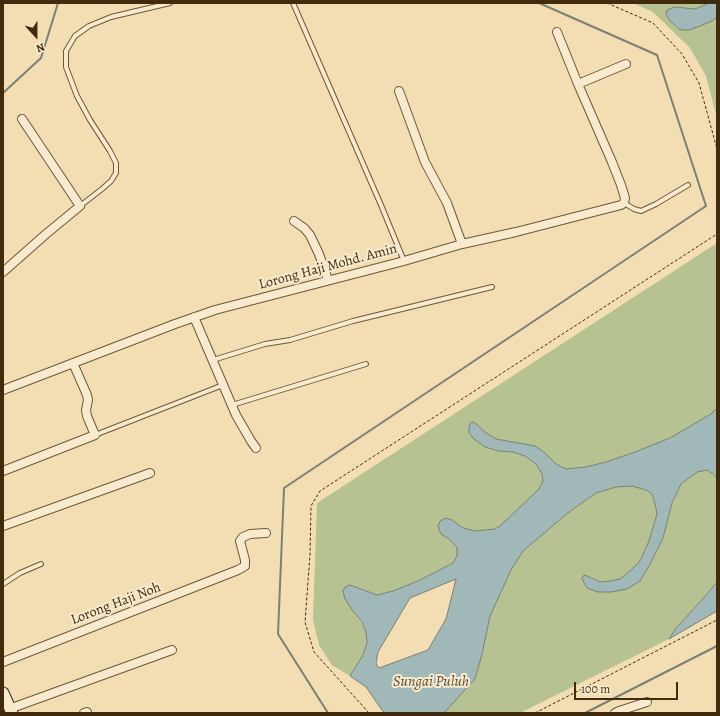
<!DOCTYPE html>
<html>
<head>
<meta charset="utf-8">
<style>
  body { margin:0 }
  #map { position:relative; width:720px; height:716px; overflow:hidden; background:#f3deb4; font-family:Alegreya,serif }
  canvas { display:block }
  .frame { position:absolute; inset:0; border:4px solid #422a0d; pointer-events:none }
  .north { position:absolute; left:16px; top:16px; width:40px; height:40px; -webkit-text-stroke:3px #f7eace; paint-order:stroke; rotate:159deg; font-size:11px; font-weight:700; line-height:16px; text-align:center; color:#422a0d }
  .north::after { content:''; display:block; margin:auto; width:14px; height:18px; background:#422a0d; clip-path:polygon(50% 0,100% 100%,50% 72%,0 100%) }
  .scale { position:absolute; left:574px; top:682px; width:104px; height:18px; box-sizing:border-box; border:2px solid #422a0d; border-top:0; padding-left:5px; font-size:12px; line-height:14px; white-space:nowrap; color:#422a0d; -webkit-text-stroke:3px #f7eace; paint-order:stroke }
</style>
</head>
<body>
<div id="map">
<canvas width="720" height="716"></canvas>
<div class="frame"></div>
<div class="north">N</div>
<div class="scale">100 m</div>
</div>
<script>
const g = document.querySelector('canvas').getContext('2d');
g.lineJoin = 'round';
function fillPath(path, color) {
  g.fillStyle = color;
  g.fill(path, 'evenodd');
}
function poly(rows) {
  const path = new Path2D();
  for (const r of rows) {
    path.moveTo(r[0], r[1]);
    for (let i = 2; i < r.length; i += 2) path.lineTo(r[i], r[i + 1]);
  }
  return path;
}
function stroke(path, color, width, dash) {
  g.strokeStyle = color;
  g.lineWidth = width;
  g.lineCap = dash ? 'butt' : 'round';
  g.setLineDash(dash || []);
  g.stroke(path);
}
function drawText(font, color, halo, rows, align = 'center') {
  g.font = font + ' Alegreya,serif';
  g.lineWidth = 4;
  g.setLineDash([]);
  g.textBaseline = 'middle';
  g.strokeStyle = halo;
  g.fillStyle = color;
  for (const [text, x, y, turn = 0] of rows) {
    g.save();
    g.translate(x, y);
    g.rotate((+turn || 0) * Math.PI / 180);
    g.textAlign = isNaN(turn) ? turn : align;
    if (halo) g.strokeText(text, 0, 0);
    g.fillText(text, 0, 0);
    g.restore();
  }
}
const green = poly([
  [633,3,709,3,695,9,675,7,667,10,666,14,670,21,678,29,712,21,717,17,717,118,706,76,690,48,653,12],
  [717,243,717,408,711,414,670,438,635,452,606,462,586,467,566,469,556,464,545,453,535,446,496,439,486,433,475,423,470,424,469,428,469,433,485,447,499,451,513,452,525,456,536,464,542,474,543,481,539,489,500,526,495,529,475,531,463,528,452,520,446,519,440,521,441,534,449,539,457,547,457,556,453,563,418,581,393,591,377,595,350,585,353,611,361,622,366,632,367,643,363,655,350,676,332,665,319,645,313,620,317,503],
  [707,470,717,479,717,582,702,600,676,628,669,639,524,711,522,713,444,713,475,679,482,654,490,616,511,570,523,551,569,512,596,493,616,487,632,486,646,490,652,494,655,504,657,514,649,541,640,561,630,571,620,579,610,581,600,582,589,576,587,588,640,581,649,566,663,538,672,503,681,484,697,472]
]);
const water = poly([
  [709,3,717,3,717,17,712,21,700,26,689,30,683,30,679,29,670,21,666,14,667,10,675,7,695,9,709,3],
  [717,408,717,479,714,475,707,470,697,472,681,484,672,503,663,538,649,566,640,581,627,589,611,592,598,592,587,588,583,581,582,578,583,576,585,575,600,582,610,581,620,579,630,571,640,561,649,541,657,514,655,504,652,494,646,490,632,486,616,487,596,493,569,512,523,551,511,570,490,616,482,654,475,679,444,713,384,713,366,687,350,676,363,655,367,643,366,632,362,622,353,611,345,599,343,591,345,587,350,585,377,595,393,591,418,581,453,563,457,556,457,547,449,539,441,534,438,526,440,521,446,518,452,520,463,528,475,531,495,529,500,526,539,489,543,481,542,474,536,464,525,456,513,452,499,451,485,447,474,439,469,433,469,428,470,424,472,422,475,423,486,433,496,439,535,446,545,453,556,464,566,469,586,467,606,462,635,452,670,438,711,414,717,408],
  [456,579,446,619,428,650,379,668,376,664,378,652,410,598,456,579],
  [717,582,717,611,669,639,676,628,702,600,717,582]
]);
const stream = poly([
  [3,93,41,58,58,3],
  [328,713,278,634,284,488,706,206,657,55,539,3],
  [585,713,717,646]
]);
const path = poly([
  [607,3,653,23,682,54,699,83,717,149],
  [369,713,314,652,305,622,310,555,311,506,320,491,717,234],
  [535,713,717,620]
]);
const lane = poly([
  [293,3,381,205,404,261],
  [624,203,634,209,641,211,656,204,688,185],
  [80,206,102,189,111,181,116,173,116,163,110,151,90,120,77,96,66,67,66,51,75,36,89,26,111,17,170,3],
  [213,360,265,344,290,340,353,321,492,287],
  [232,405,366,364],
  [95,435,223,385],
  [3,584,20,573,41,564]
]);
const street = poly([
  [578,84,626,64],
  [399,91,425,162,447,203,462,244],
  [294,221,304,228,310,235,319,254,328,280],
  [3,272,46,234,80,206,22,119],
  [194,317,236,415,251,441,256,448],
  [3,390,175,324,215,310,404,261,462,244,516,232,621,205,624,203,625,198,621,185,612,162,578,84,557,32],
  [3,471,95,435,87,416,86,410,88,400,87,395,73,363],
  [3,526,150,473],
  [3,662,238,570,245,566,245,560,240,541,243,537,250,534,266,533],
  [9,709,172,650],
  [84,713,87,712],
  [615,713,619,711,647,702]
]);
const secondary = poly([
  [3,693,12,713]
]);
const streetNames = [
  ["Lorong Haji Mohd. Amin",328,267,-15],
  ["Lorong Haji Noh",116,604,-21]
];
const waterNames = [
  ["Sungai Puluh",431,682]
];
fillPath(green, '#b6c291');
fillPath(water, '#a0b9b8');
stroke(water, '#7a8074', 1);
stroke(stream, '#7a8074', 2);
stroke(lane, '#6e5737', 6);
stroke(street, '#6e5737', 10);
stroke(secondary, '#422a0d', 13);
stroke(path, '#422a0d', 1, [3, 2]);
stroke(lane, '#f7eace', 4);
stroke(street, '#f7eace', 8);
stroke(secondary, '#f7eace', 11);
drawText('14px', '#422a0d', '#f7eace', streetNames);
drawText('italic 15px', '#5a4e38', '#f7eace', waterNames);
</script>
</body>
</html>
